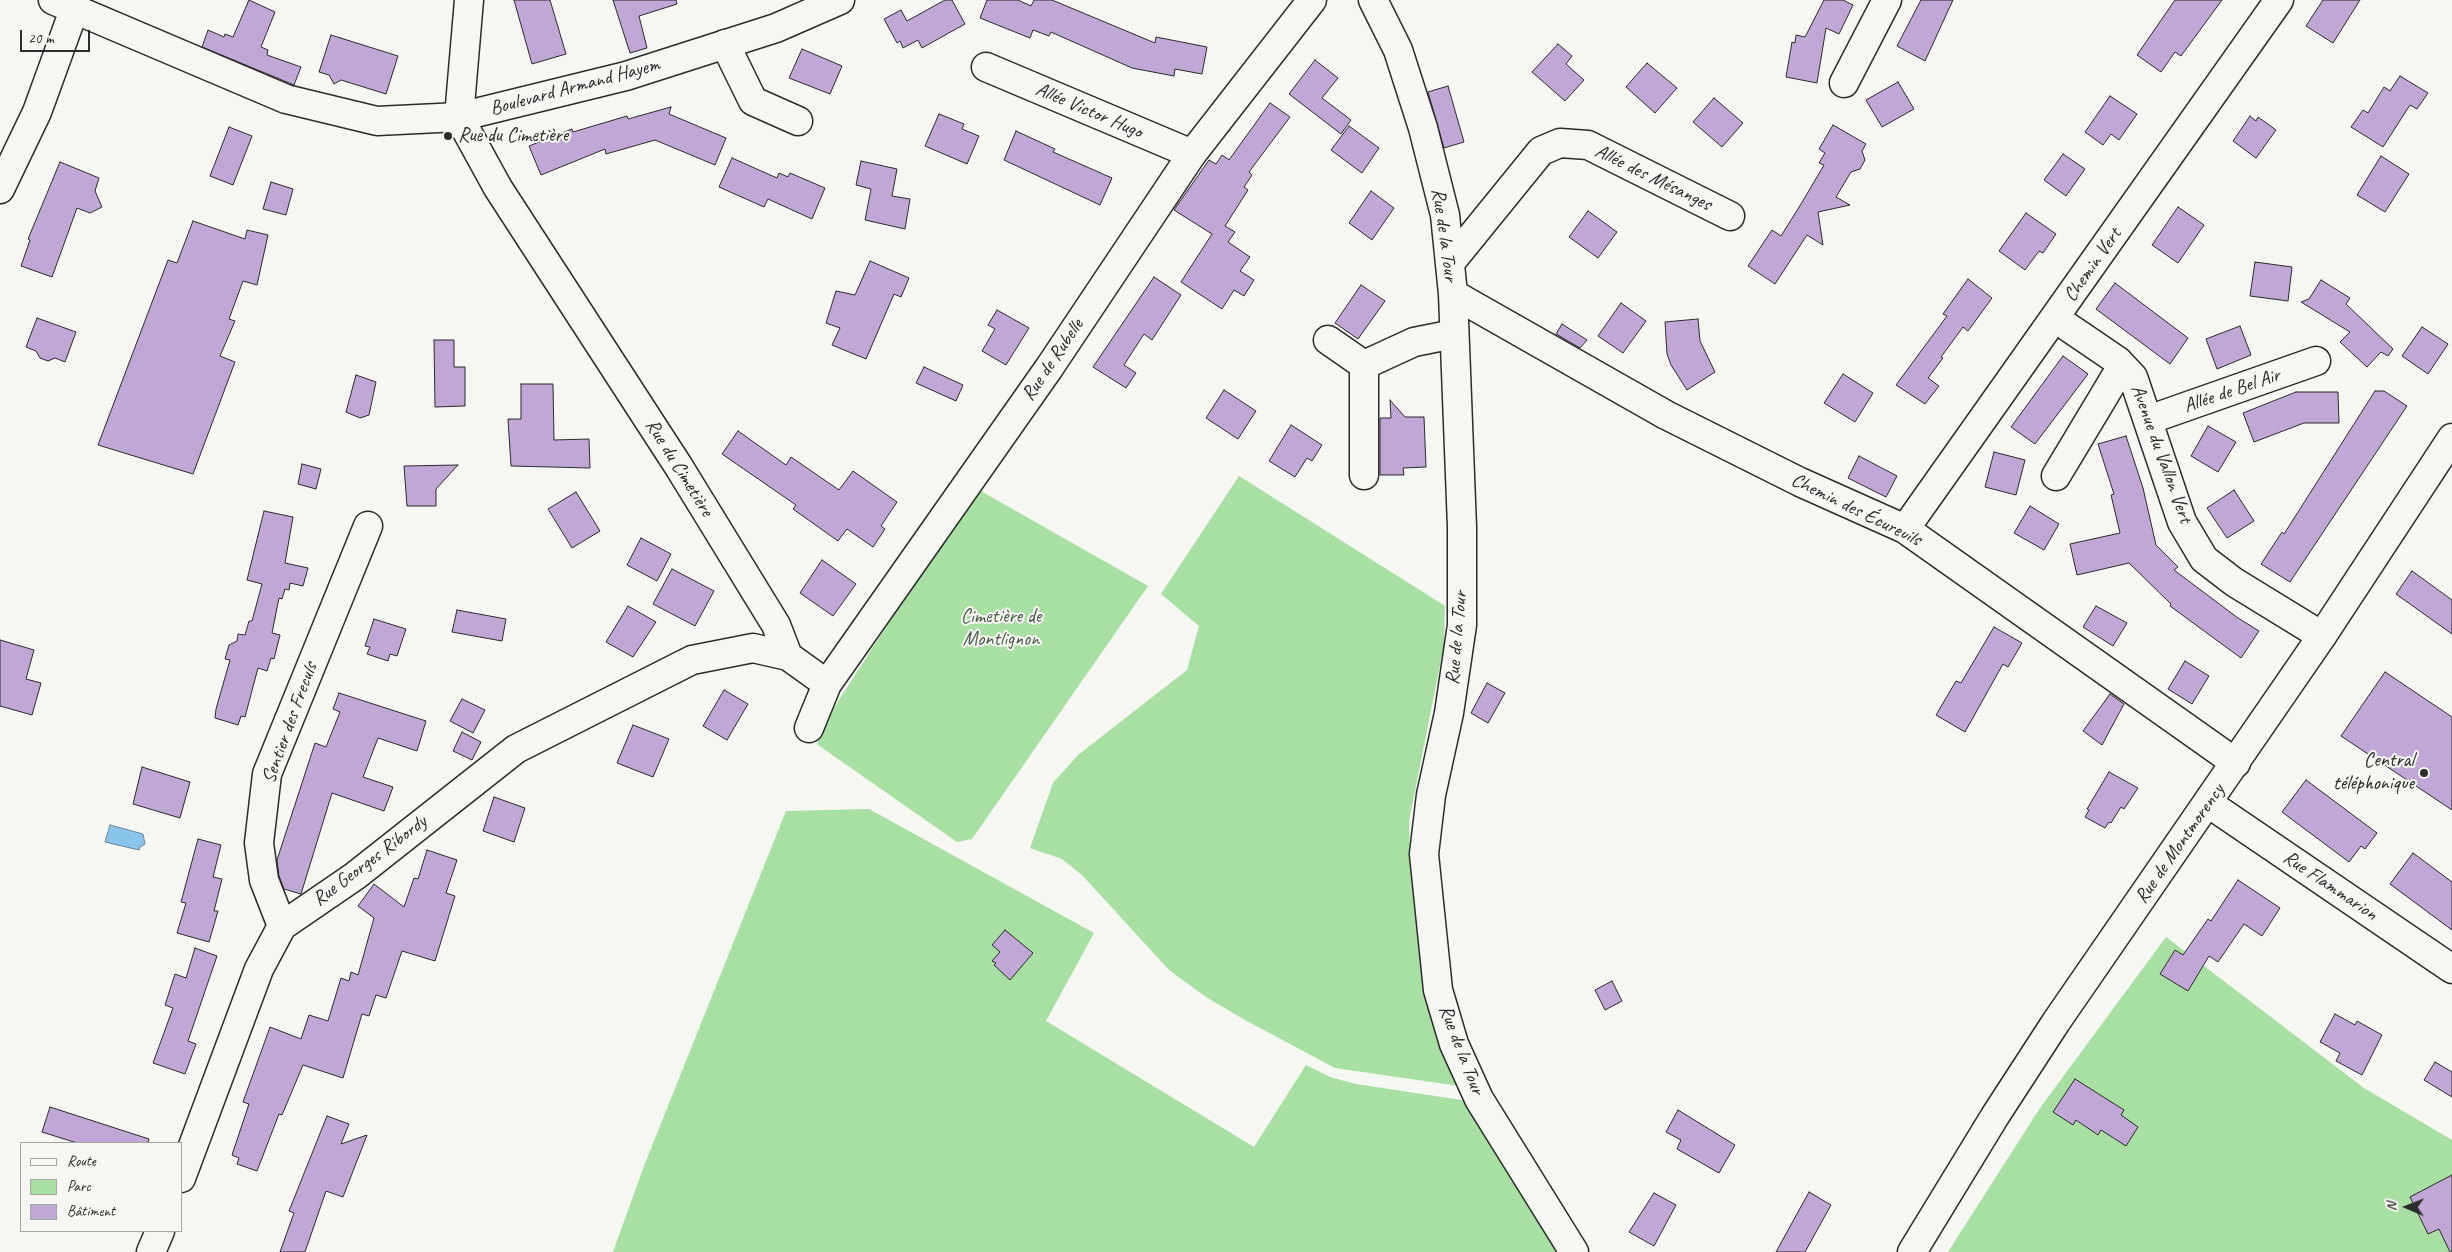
<!DOCTYPE html>
<html>
<head>
<meta charset="utf-8">
<style>
  body { margin:0 }
  #map { position:relative; width:2452px; height:1252px; overflow:hidden; background:#f6f6f2; font-family:Caveat,sans-serif }
  canvas { display:block }
  .legend { position:absolute; left:20px; top:1142px; width:162px; height:90px; box-sizing:border-box; background:#f6f6f2; border:1px solid #a5a5a2; margin:0; padding:6px 9px; list-style:none; font-size:15px; color:#2b2b2b }
  .legend li { display:flex; align-items:center; gap:10px; height:25px }
  .legend b { width:25px; border:1px solid #a5a5a2 }
  .north { position:absolute; left:2382px; top:1182px; width:50px; height:50px; -webkit-text-stroke:4px #f6f6f2; paint-order:stroke; rotate:271deg; font-size:14px; font-weight:700; line-height:20px; text-align:center; color:#2b2b2b }
  .north::after { content:''; display:block; margin:auto; width:18px; height:22px; background:#2b2b2b; clip-path:polygon(50% 0,100% 100%,50% 72%,0 100%) }
  .scale { position:absolute; left:20px; top:30px; width:70px; height:22px; box-sizing:border-box; border:2px solid #2b2b2b; border-top:0; padding-left:6px; font-size:15px; line-height:18px; white-space:nowrap; color:#2b2b2b; -webkit-text-stroke:4px #f6f6f2; paint-order:stroke }
</style>
</head>
<body>
<div id="map">
<canvas width="2452" height="1252"></canvas>
<ul class="legend">
<li><b style="height:6px;background:#f6f6f2"></b>Route</li>
<li><b style="height:14px;background:#a8dfa2"></b>Parc</li>
<li><b style="height:14px;background:#c0a7d5"></b>Bâtiment</li>
</ul>
<div class="north">N</div>
<div class="scale">20 m</div>
</div>
<script>
const g = document.querySelector('canvas').getContext('2d');
g.lineJoin = 'round';
function fillPath(path, color) {
  g.fillStyle = color;
  g.fill(path, 'evenodd');
}
function poly(rows) {
  const path = new Path2D();
  for (const r of rows) {
    path.moveTo(r[0], r[1]);
    for (let i = 2; i < r.length; i += 2) path.lineTo(r[i], r[i + 1]);
  }
  return path;
}
function stroke(path, color, width, dash) {
  g.strokeStyle = color;
  g.lineWidth = width;
  g.lineCap = dash ? 'butt' : 'round';
  g.setLineDash(dash || []);
  g.stroke(path);
}
function drawText(font, color, halo, rows, align = 'center') {
  g.font = font + ' Caveat,sans-serif';
  g.lineWidth = 4;
  g.setLineDash([]);
  g.textBaseline = 'middle';
  g.strokeStyle = halo;
  g.fillStyle = color;
  for (const [text, x, y, turn = 0] of rows) {
    g.save();
    g.translate(x, y);
    g.rotate((+turn || 0) * Math.PI / 180);
    g.textAlign = isNaN(turn) ? turn : align;
    if (halo) g.strokeText(text, 0, 0);
    g.fillText(text, 0, 0);
    g.restore();
  }
}
const green = poly([
  [1239,476,1445,606,1444,645,1409,821,1410,863,1428,996,1459,1086,1335,1068,1245,1020,1206,997,1169,970,1083,876,1062,859,1030,848,1053,783,1078,755,1187,670,1199,626,1161,594],
  [979,490,1148,586,972,839,957,842,818,745,817,734,910,590],
  [869,809,1094,933,1046,1021,1254,1147,1306,1065,1330,1077,1356,1084,1468,1101,1565,1252,613,1252,644,1166,786,811],
  [2166,937,2364,1088,2452,1140,2452,1252,1948,1252,2040,1108]
]);
const water = poly([
  [110,825,143,834,145,844,140,847,139,850,105,842,110,825]
]);
const building = poly([
  [249,0,275,12,261,47,268,50,267,55,301,67,294,85,202,47,208,30,224,37,225,34,233,37,249,0],
  [514,0,550,0,566,54,532,64,514,0],
  [613,0,676,0,677,4,639,16,647,48,630,53,613,0],
  [945,0,952,0,965,24,922,48,918,40,903,48,900,41,897,43,884,19,901,10,907,21,945,0],
  [987,0,1018,0,1031,6,1034,0,1052,0,1155,43,1156,37,1207,47,1202,74,1175,69,1174,76,1132,68,1051,32,1049,36,1033,30,1030,38,980,18,987,0],
  [1824,0,1843,0,1853,5,1839,34,1826,28,1817,83,1786,77,1792,42,1795,43,1796,35,1805,37,1824,0],
  [1921,0,1953,0,1925,61,1897,46,1921,0],
  [2175,0,2222,0,2181,56,2175,52,2161,72,2137,55,2175,0],
  [2323,0,2360,0,2333,43,2306,26,2323,0],
  [331,35,398,56,386,94,341,80,334,84,329,75,319,72,331,35],
  [1558,44,1572,56,1566,64,1584,80,1565,101,1532,72,1558,44],
  [802,49,842,66,830,94,789,78,802,49],
  [1315,60,1338,78,1322,98,1351,120,1341,134,1289,94,1315,60],
  [1647,63,1677,88,1655,113,1626,87,1647,63],
  [2400,76,2428,93,2417,109,2410,105,2383,147,2351,127,2363,110,2368,113,2384,87,2390,91,2400,76],
  [1898,82,1914,109,1882,127,1866,100,1898,82],
  [1448,86,1464,142,1444,148,1428,92,1448,86],
  [2110,96,2137,114,2119,140,2111,134,2103,145,2085,132,2110,96],
  [1714,98,1743,123,1722,147,1693,122,1714,98],
  [1270,103,1290,117,1249,172,1252,175,1244,187,1248,190,1225,226,1235,232,1228,242,1250,257,1240,271,1254,280,1244,296,1234,290,1222,309,1181,282,1212,234,1174,210,1209,160,1216,164,1222,155,1229,160,1270,103],
  [671,107,669,114,726,138,715,165,655,140,606,154,605,149,541,175,529,146,572,129,573,132,627,116,628,119,671,107],
  [939,114,964,124,962,129,979,136,967,164,925,146,939,114],
  [2250,116,2256,121,2258,117,2276,130,2256,158,2233,141,2250,116],
  [1833,125,1866,144,1862,151,1865,160,1860,169,1851,172,1836,197,1850,205,1818,212,1823,245,1807,235,1775,284,1748,266,1772,230,1781,236,1801,204,1824,165,1819,163,1825,153,1819,149,1833,125],
  [1349,126,1379,148,1362,173,1331,150,1349,126],
  [229,127,252,136,233,185,210,176,229,127],
  [1016,131,1055,149,1053,152,1112,178,1100,205,1004,160,1016,131],
  [2063,154,2085,169,2066,196,2044,180,2063,154],
  [2381,156,2409,174,2385,212,2357,195,2381,156],
  [732,158,777,178,779,173,788,177,790,173,825,188,812,219,768,199,764,207,719,187,732,158],
  [861,161,897,169,892,196,910,199,905,229,865,220,871,189,856,185,861,161],
  [60,162,99,178,95,191,102,207,90,213,77,208,52,277,21,266,30,240,28,239,60,162],
  [271,182,293,189,286,215,263,209,271,182],
  [1371,191,1394,208,1372,240,1349,223,1371,191],
  [2178,207,2204,225,2178,263,2152,245,2178,207],
  [1588,211,1617,232,1598,258,1569,237,1588,211],
  [2026,213,2056,234,2043,253,2039,251,2025,270,1999,251,2026,213],
  [193,221,245,239,247,230,268,235,257,285,243,281,229,319,235,321,220,356,235,362,193,474,98,445,168,260,177,263,193,221],
  [870,261,909,278,901,297,894,294,866,359,832,345,840,328,826,323,836,291,855,295,870,261],
  [2255,262,2292,267,2288,301,2250,296,2255,262],
  [1154,277,1181,295,1152,340,1144,334,1124,365,1136,373,1126,388,1093,367,1154,277],
  [1968,279,1992,298,1968,331,1963,327,1941,357,1943,358,1928,378,1939,386,1925,404,1896,385,1947,316,1943,314,1968,279],
  [2321,280,2350,298,2346,304,2393,349,2388,356,2381,352,2367,367,2340,342,2350,332,2301,302,2309,299,2321,280],
  [2115,283,2188,338,2170,364,2096,309,2115,283],
  [1361,285,1385,301,1358,339,1335,323,1361,285],
  [1621,303,1646,321,1623,353,1598,336,1621,303],
  [997,310,1029,328,1006,365,982,351,995,329,988,325,997,310],
  [37,318,76,332,65,362,55,358,48,361,40,358,36,351,26,347,37,318],
  [1698,319,1700,341,1715,372,1687,390,1671,365,1667,354,1665,322,1698,319],
  [1562,324,1587,340,1580,348,1556,334,1562,324],
  [2240,326,2251,355,2217,369,2206,339,2240,326],
  [2422,327,2448,344,2428,374,2402,356,2422,327],
  [434,340,454,340,454,367,465,367,465,406,435,407,434,340],
  [2063,356,2088,374,2035,444,2011,427,2063,356],
  [924,367,963,385,956,401,916,383,924,367],
  [1843,374,1873,393,1855,422,1824,403,1843,374],
  [356,375,376,382,369,415,360,418,346,412,356,375],
  [521,384,553,384,554,440,589,439,590,468,511,466,508,419,521,419,521,384],
  [1224,390,1256,411,1238,439,1206,418,1224,390],
  [2375,391,2384,391,2407,406,2290,582,2261,564,2282,532,2284,534,2375,391],
  [2296,392,2338,392,2339,423,2304,423,2254,442,2243,413,2296,392],
  [1390,400,1405,417,1424,417,1426,467,1403,468,1404,475,1380,475,1380,418,1391,418,1390,400],
  [1291,425,1322,445,1312,461,1307,458,1295,477,1269,461,1291,425],
  [2208,426,2236,442,2218,472,2191,456,2208,426],
  [738,431,786,465,791,457,839,490,853,471,897,502,881,526,885,529,873,547,847,529,838,541,793,509,796,505,722,454,738,431],
  [2126,436,2143,488,2156,545,2178,567,2174,570,2238,618,2259,631,2241,658,2170,606,2171,604,2129,563,2077,575,2070,544,2120,533,2111,495,2114,494,2098,444,2126,436],
  [1994,452,2025,460,2016,495,1985,487,1994,452],
  [1859,456,1897,476,1886,497,1848,478,1859,456],
  [302,464,321,469,316,489,298,484,302,464],
  [458,465,436,489,436,506,407,506,404,466,458,465],
  [2234,490,2254,521,2227,538,2207,508,2234,490],
  [576,492,600,531,572,548,548,509,576,492],
  [2030,506,2059,524,2044,550,2014,533,2030,506],
  [264,511,293,517,285,563,308,568,303,586,290,583,289,590,285,589,282,599,279,598,272,633,280,635,274,659,271,658,267,671,258,668,245,717,241,716,238,725,215,718,216,709,230,660,225,659,229,645,237,641,238,634,245,635,249,621,252,621,262,584,247,580,264,511],
  [641,538,671,554,657,581,627,565,641,538],
  [822,560,856,584,833,616,800,593,822,560],
  [672,569,714,591,695,626,653,604,672,569],
  [2412,571,2452,600,2452,634,2396,594,2412,571],
  [628,606,656,622,633,657,606,642,628,606],
  [2096,606,2127,623,2113,646,2083,627,2096,606],
  [457,610,506,619,502,641,452,632,457,610],
  [374,619,406,629,397,656,390,654,388,661,367,654,370,647,365,646,374,619],
  [1994,627,2022,643,2008,667,2003,664,1965,732,1936,715,1956,681,1961,683,1994,627],
  [0,640,34,650,26,679,41,683,32,715,0,706,0,640],
  [2185,661,2209,676,2192,704,2168,689,2185,661],
  [2385,672,2452,717,2452,810,2341,736,2385,672],
  [1487,683,1505,693,1488,723,1471,713,1487,683],
  [724,690,748,704,727,740,703,726,724,690],
  [339,693,426,721,417,751,378,738,363,777,393,787,384,811,332,793,301,894,284,889,279,876,277,860,315,743,326,747,340,712,333,709,339,693],
  [2110,694,2124,704,2102,745,2083,731,2110,694],
  [462,699,485,710,473,733,450,721,462,699],
  [633,725,669,739,653,777,617,763,633,725],
  [462,732,481,742,472,760,453,751,462,732],
  [142,767,190,782,180,818,133,804,142,767],
  [2109,772,2138,788,2124,809,2121,807,2111,823,2109,822,2105,828,2085,817,2089,810,2087,809,2109,772],
  [2306,780,2377,833,2365,849,2361,846,2349,862,2282,812,2306,780],
  [494,797,525,808,514,842,483,831,494,797],
  [198,839,221,845,213,877,222,879,214,911,218,911,209,942,177,933,186,903,181,902,198,839],
  [427,850,457,860,446,893,455,896,435,961,402,951,386,998,376,995,369,1016,362,1014,343,1078,303,1065,282,1115,279,1114,257,1171,237,1164,239,1158,232,1155,249,1104,243,1102,270,1027,301,1039,309,1015,328,1021,341,978,349,981,351,972,358,975,374,918,358,906,374,884,404,907,414,878,418,879,427,850],
  [2413,853,2452,882,2452,930,2390,884,2413,853],
  [2238,880,2280,908,2262,936,2244,924,2218,962,2209,956,2188,991,2160,974,2175,950,2183,955,2208,919,2211,921,2238,880],
  [1005,930,1033,953,1010,980,994,965,996,963,992,961,1000,952,992,945,1005,930],
  [195,948,217,956,188,1041,196,1044,185,1074,153,1063,173,1008,165,1005,175,974,186,978,195,948],
  [1612,981,1622,1001,1605,1010,1595,990,1612,981],
  [2335,1014,2355,1025,2357,1021,2382,1035,2362,1075,2336,1061,2340,1053,2320,1042,2335,1014],
  [2435,1062,2452,1072,2452,1097,2424,1080,2435,1062],
  [2075,1079,2124,1110,2121,1115,2138,1127,2126,1146,2101,1130,2098,1135,2076,1120,2073,1125,2053,1112,2075,1079],
  [50,1107,149,1139,148,1143,77,1143,42,1132,50,1107],
  [1678,1110,1735,1145,1719,1173,1677,1149,1681,1140,1666,1132,1678,1110],
  [327,1116,349,1124,341,1144,367,1135,343,1197,326,1191,305,1252,280,1252,294,1213,289,1211,327,1116],
  [2452,1175,2452,1252,2450,1252,2439,1229,2428,1234,2410,1197,2452,1175],
  [1809,1192,1831,1205,1805,1252,1776,1252,1809,1192],
  [1654,1193,1676,1205,1654,1246,1629,1232,1654,1193]
]);
const minor = poly([
  [469,0,459,117,498,188,679,467,776,625,788,656,827,684],
  [1373,0,1398,50,1423,128,1445,215,1453,294,1462,527,1462,625,1449,713,1431,795,1424,854,1438,990,1454,1044,1479,1099,1574,1252],
  [725,44,753,101,798,121],
  [986,67,1192,154],
  [1844,83,1887,0],
  [0,189,37,112,74,10],
  [1450,263,1541,151,1560,143,1588,145,1730,216],
  [1453,294,1666,415,1800,482,1905,529,2236,763],
  [2068,327,2118,361,2133,377,2182,522,2204,559,2234,582,2322,636],
  [1328,340,1364,365,1414,342,1454,334],
  [1364,365,1364,475],
  [2148,420,2316,361],
  [2056,476,2122,366],
  [1905,529,2279,0],
  [809,728,827,684,1049,368,1192,154,1312,0],
  [2208,803,2452,969],
  [282,926,264,880,259,843,267,774,368,526],
  [181,1178,259,969,282,926,355,876,516,749,692,660,753,648,788,656],
  [151,1252,160,1231]
]);
const tertiary = poly([
  [1912,1252,1995,1116,2056,1022,2322,636,2452,438]
]);
const secondary = poly([
  [53,0,286,99,377,121,459,117,626,76,776,28,840,0]
]);
const markers = [
  [448,136,5,"#2b2b2b"],
  [2424,773,5,"#2b2b2b"]
];
const streetNames = [
  ["Boulevard Armand Hayem",575,87,-15],
  ["Allée Victor Hugo",1089,111,23],
  ["Allée des Mésanges",1653,178,26],
  ["Rue de la Tour",1444,235,82],
  ["Chemin Vert",2093,265,-55],
  ["Rue de Rubelle",1053,360,-56],
  ["Allée de Bel Air",2232,391,-19],
  ["Avenue du Vallon Vert",2161,454,70],
  ["Rue du Cimetière",679,468,58],
  ["Chemin des Écureuils",1856,510,26],
  ["Rue de la Tour",1457,638,-85],
  ["Sentier des Freculs",290,723,-70],
  ["Rue de Montmorency",2180,844,-55],
  ["Rue Georges Ribordy",370,861,-37],
  ["Rue Flammarion",2330,886,34],
  ["Rue de la Tour",1461,1050,69]
];
const poiNames = [
  ["Rue du Cimetière",458,136],
  ["Central",2414,761,"right"],
  ["téléphonique",2414,784,"right"]
];
const parkNames = [
  ["Cimetière de",1001,617],
  ["Montlignon",1001,640]
];
fillPath(green, '#a8dfa2');
fillPath(water, '#8bc4ea');
stroke(water, '#65879e', 1);
fillPath(building, '#c0a7d5');
stroke(building, '#2b2b2b', 1);
stroke(minor, '#2b2b2b', 31);
stroke(tertiary, '#2b2b2b', 31);
stroke(secondary, '#2b2b2b', 31);
stroke(minor, '#f6f6f2', 28);
stroke(tertiary, '#f6f6f2', 28);
stroke(secondary, '#f6f6f2', 28);
for (const [x, y, r, color] of markers) {
  const dot = new Path2D();
  dot.arc(x, y, r, 0, 2 * Math.PI);
  g.fillStyle = color;
  g.fill(dot);
  stroke(dot, '#f6f6f2', 2);
}
drawText('20px', '#2b2b2b', '#f6f6f2', streetNames);
drawText('20px', '#2b2b2b', '#f6f6f2', poiNames, 'left');
drawText('20px', '#4a5849', '#f6f6f2', parkNames);
</script>
</body>
</html>
